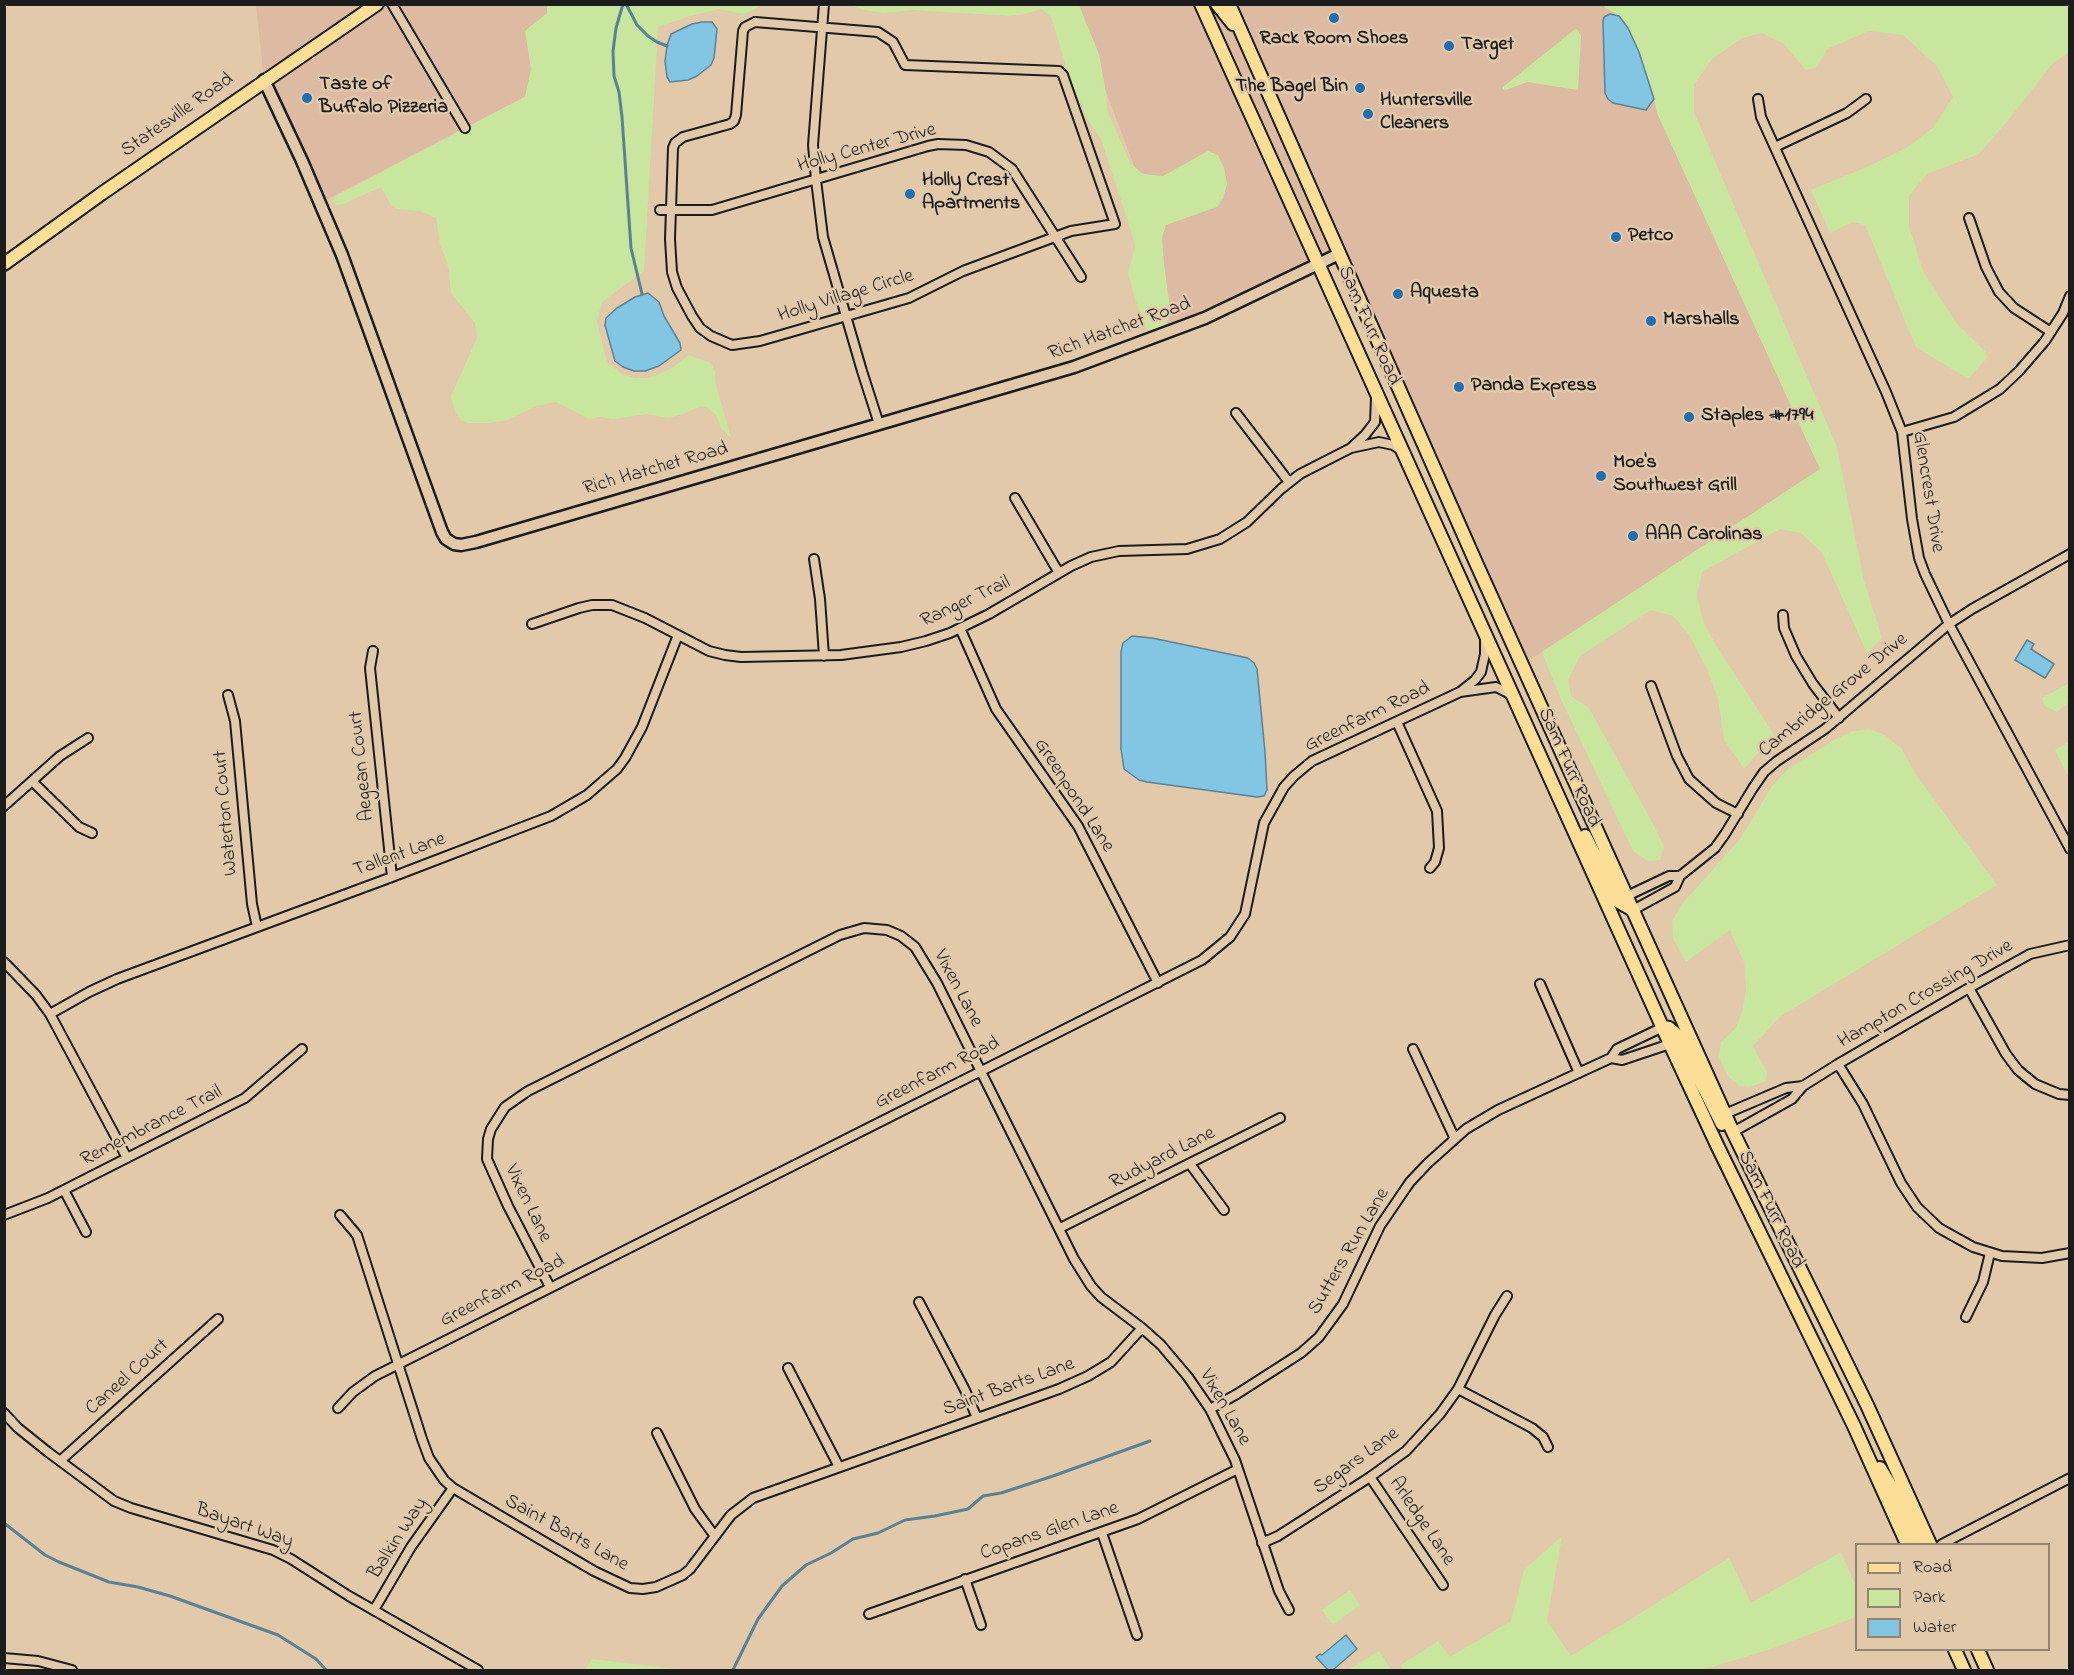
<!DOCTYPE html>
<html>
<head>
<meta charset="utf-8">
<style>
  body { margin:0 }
  #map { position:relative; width:2074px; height:1675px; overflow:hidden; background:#e2c9aa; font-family:"Indie Flower",sans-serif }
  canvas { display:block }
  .frame { position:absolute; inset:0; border:6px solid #1c1c1c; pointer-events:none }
  .legend { position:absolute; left:1855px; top:1543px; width:195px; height:108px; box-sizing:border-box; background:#e2c9aa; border:2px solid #938471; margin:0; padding:8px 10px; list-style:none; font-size:18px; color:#1c1c1c }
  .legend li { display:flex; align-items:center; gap:12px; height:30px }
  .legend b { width:30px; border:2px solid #938471 }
</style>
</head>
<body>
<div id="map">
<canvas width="2074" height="1675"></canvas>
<div class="frame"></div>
<ul class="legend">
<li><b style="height:8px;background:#fcde96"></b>Road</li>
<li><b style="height:16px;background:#c9e69e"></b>Park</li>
<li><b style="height:16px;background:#83c6e4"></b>Water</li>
</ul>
</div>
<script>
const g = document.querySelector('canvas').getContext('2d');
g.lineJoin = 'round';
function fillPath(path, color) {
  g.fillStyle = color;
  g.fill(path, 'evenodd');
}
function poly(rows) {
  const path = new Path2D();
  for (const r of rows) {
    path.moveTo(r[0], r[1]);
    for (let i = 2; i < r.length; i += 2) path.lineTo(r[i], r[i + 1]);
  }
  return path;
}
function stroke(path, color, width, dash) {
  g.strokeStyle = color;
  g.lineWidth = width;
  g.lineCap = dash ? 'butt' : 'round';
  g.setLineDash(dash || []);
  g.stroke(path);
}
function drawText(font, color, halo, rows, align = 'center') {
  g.font = font + ' "Indie Flower",sans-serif';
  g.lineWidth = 5;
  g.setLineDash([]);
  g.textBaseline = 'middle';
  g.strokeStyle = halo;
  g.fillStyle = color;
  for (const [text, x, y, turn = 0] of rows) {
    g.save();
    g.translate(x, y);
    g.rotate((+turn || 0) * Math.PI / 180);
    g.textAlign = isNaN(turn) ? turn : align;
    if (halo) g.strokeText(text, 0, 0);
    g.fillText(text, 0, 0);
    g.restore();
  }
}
const built = poly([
  [256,5,701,5,320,203,264,80],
  [1068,5,1607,5,1605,7,1619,16,1639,52,1653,94,1657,113,1820,469,1522,665,1339,255,1169,333,1153,216,1074,7]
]);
const green = poly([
  [1607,4,2069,5,2069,52,2052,64,2010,118,1979,154,1927,174,1909,196,1909,226,1923,271,1957,324,1985,351,1987,358,1968,379,1916,347,1865,225,1853,222,1830,233,1811,190,1867,167,1906,148,1933,128,1953,97,1937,66,1903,35,1869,31,1827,49,1817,67,1806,70,1783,43,1762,33,1742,38,1712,59,1694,85,1694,112,1837,447,1864,581,1882,638,1867,653,1822,553,1801,533,1780,529,1702,572,1697,596,1704,623,1716,645,1774,735,1744,769,1724,740,1718,699,1707,669,1690,636,1673,616,1651,610,1580,656,1568,680,1571,696,1589,708,1651,820,1664,846,1660,860,1648,861,1633,851,1560,697,1542,652,1820,469,1657,113,1653,93,1628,28,1619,16,1604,7],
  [547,5,763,5,744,14,719,9,687,17,658,27,644,271,602,302,597,321,607,362,622,374,635,378,648,378,669,370,689,355,711,363,715,371,715,381,731,438,721,428,717,416,708,408,701,406,683,414,668,418,648,414,613,419,600,417,589,419,556,402,536,406,508,420,488,423,467,423,461,420,455,411,451,396,477,338,475,323,451,293,449,271,446,259,440,245,436,218,420,211,397,209,391,205,381,187,343,204,337,205,333,202,334,197,525,97,531,69,525,31,547,13],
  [850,5,1079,5,1099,54,1106,93,1107,110,1130,163,1143,174,1163,176,1208,151,1218,155,1224,168,1227,184,1223,198,1217,207,1166,225,1162,238,1164,264,1171,315,1164,325,1150,332,1143,325,1128,274,1135,245,1132,234,1101,139,1089,122,1071,82,1051,17,1041,9,1025,14,1009,16,913,10,884,13,864,10],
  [1577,29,1581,36,1578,90,1527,82,1506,90,1503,89,1503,87,1574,30],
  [2069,683,2069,702,2057,712,2045,706,2042,698],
  [1870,729,1885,735,1901,748,1917,776,1997,885,1781,1016,1753,1046,1767,1072,1766,1081,1750,1087,1739,1086,1728,1076,1719,1057,1721,1042,1736,1028,1743,1009,1746,990,1744,962,1730,930,1686,962,1673,938,1672,921,1682,904,1740,839,1772,786,1788,769,1832,741,1853,731],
  [2069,742,2069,778,2055,750],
  [1562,1536,1547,1621,1571,1656,1729,1558,1751,1603,1841,1552,1856,1587,1856,1617,1768,1650,1702,1670,1404,1670,1401,1665,1438,1641,1450,1657,1511,1621,1524,1570],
  [1350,1590,1360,1605,1333,1625,1322,1610],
  [1379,1651,1391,1670,1348,1670],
  [592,1659,686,1670,585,1670]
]);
const water = poly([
  [1610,14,1619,16,1628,28,1639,52,1654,99,1646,110,1613,103,1608,99,1605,93,1603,21,1604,17,1610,14],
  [702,22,712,22,717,29,714,58,711,65,697,76,688,80,670,82,667,77,665,61,667,46,671,34,692,24,702,22],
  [648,293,659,302,664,316,680,343,681,350,659,366,645,371,634,371,623,367,615,361,605,325,606,318,617,308,635,297,648,293],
  [1132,636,1152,638,1248,658,1254,663,1257,669,1265,752,1267,790,1264,796,1257,797,1147,782,1139,780,1124,769,1121,749,1121,652,1123,643,1132,636],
  [2027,640,2034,644,2031,649,2054,664,2045,678,2015,660,2027,640],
  [1346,1635,1357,1649,1334,1669,1335,1670,1328,1670,1316,1657,1320,1654,1322,1655,1346,1635]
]);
const stream = poly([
  [623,4,616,28,613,51,614,76,619,92,622,117,631,248,642,294],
  [626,4,637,25,648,36,657,42,667,46],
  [4,1523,45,1555,59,1562,109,1582,138,1587,170,1596,278,1635,316,1659,326,1670],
  [733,1670,758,1619,782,1586,806,1565,831,1553,853,1539,878,1533,905,1520,935,1516,968,1509,983,1496,1001,1493,1053,1476,1150,1441]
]);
const street = poly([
  [392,4,465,128],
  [824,4,813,145,816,180,823,237,862,371,879,424],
  [755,22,878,32,893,42,905,65,1059,71,1063,75,1115,224,1071,231,963,271,909,298,760,341,732,345,711,336,700,328,692,316,677,288,672,272,670,239,673,148,675,143,683,137,730,124,734,121,736,115,743,31,745,27,755,22],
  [1758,99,1761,117,1886,392,1902,432,1912,519,1919,558,1925,574,1949,624,2070,849],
  [1775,147,1847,113,1866,99],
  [660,210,712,210,928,146,938,144,966,145,989,152,1012,169,1081,277],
  [1969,218,1986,267,1999,292,2014,308,2051,332],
  [1236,413,1289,482],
  [1902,432,1954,417,2000,389,2019,371,2045,341,2063,313,2070,296],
  [1351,448,1379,442,1393,445,1401,450],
  [1015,498,1059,573],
  [814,559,820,599,824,656],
  [1783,615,1784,628,1796,656,1813,684,1839,718],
  [532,624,579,608,592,605,612,605,645,618,709,651,725,655,741,657,841,655,901,647,926,641,950,633,989,614,1071,566,1091,557,1119,551,1187,549,1220,539,1247,522,1281,489,1300,474,1351,448,1365,435,1375,422,1376,398],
  [960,628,996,709,1078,826,1158,983],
  [373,651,370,668,392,877],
  [1651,686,1677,756,1689,779,1716,803,1738,814],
  [1460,692,1496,687,1510,694],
  [228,695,235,721,252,904,257,927],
  [1397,722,1437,811,1439,848,1435,862,1430,868],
  [32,781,79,827,92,833],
  [4,806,60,756,88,738],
  [1627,896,1669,876,1680,876],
  [1633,910,1675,887,1680,876,1715,848,1725,834,1753,788,1764,772,1777,761,1825,729,1949,624,1972,609,2070,554],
  [4,962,36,995,50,1014,127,1158],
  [1540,984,1579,1073],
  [1969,988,2006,1054,2018,1070,2035,1084,2059,1094,2070,1095],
  [50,1014,89,992,117,979,392,877,551,816,587,795,617,769,625,758,642,727,678,635],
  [1413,1049,1455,1139],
  [1611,1058,1622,1060,1670,1044],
  [1838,1064,1863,1104,1901,1183,1917,1207,1939,1228,1973,1247,2002,1256,2042,1258,2070,1253],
  [1725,1114,1786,1088,1803,1086],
  [1733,1132,1792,1099,1803,1086,1838,1064,1969,988,2030,954,2070,945],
  [1190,1164,1224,1210],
  [64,1190,86,1232],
  [4,1215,48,1198,245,1098,302,1049],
  [340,1215,357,1235,422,1439,429,1458,444,1480,453,1488,594,1571,630,1588,643,1589,656,1587,683,1575,690,1569,731,1515,753,1498,1059,1389,1088,1376,1111,1362,1142,1328],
  [1060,1228,1280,1118],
  [550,1287,508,1206,487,1159,488,1139,491,1129,505,1107,528,1091,840,935,864,928,887,930,901,936,915,947,937,983,1074,1259,1091,1286,1101,1297,1142,1328,1161,1345,1188,1377,1210,1409,1235,1460,1279,1591,1289,1610],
  [919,1302,965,1390,977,1418],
  [1966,1317,1983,1282,1990,1253],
  [788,1368,839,1467],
  [1458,1389,1532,1428,1543,1437,1548,1447],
  [338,1408,353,1392,375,1376,1202,960,1230,937,1245,914,1264,823,1284,787,1294,776,1312,761,1460,692,1475,680,1481,672,1485,654,1485,639],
  [1210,1409,1237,1394,1301,1353,1319,1337,1343,1304,1380,1226,1397,1201,1410,1182,1428,1163,1466,1129,1498,1110,1611,1058,1617,1049,1663,1027],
  [4,1413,18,1428,48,1452,114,1501,131,1508,273,1550,291,1559,349,1596,478,1670],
  [657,1433,695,1509,714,1535],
  [60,1461,218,1319],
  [1370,1477,1443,1585],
  [1102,1533,1137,1635],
  [1262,1543,1278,1536,1370,1477,1406,1451,1440,1414,1458,1389,1495,1315,1507,1296],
  [1942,1544,2070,1478],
  [965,1579,981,1625],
  [374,1610,411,1547,453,1488],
  [869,1614,1138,1519,1238,1469],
  [4,1658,38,1661,72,1670]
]);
const secondary = poly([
  [264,80,302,161,342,255,442,532,446,539,454,544,461,545,476,542,1074,367,1205,318,1339,254]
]);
const primary = poly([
  [1201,4,1670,1044,1717,1145,1854,1426,1907,1544],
  [1217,4,1233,24],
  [1229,4,1477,565,1733,1132,1867,1405,1930,1544],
  [4,264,101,194,377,4],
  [1585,836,1619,902,1633,910],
  [1663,1027,1669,1028,1678,1036,1722,1124],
  [1880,1468,1895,1493,1920,1544],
  [1955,1650,1964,1670],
  [1978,1650,1987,1670]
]);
const markers = [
  [1334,18,6,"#1f6fb2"],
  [1449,46,6,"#1f6fb2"],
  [1360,88,6,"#1f6fb2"],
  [307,98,6,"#1f6fb2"],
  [1368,114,6,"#1f6fb2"],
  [910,194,6,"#1f6fb2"],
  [1616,237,6,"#1f6fb2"],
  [1398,294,6,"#1f6fb2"],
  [1651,321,6,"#1f6fb2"],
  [1459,387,6,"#1f6fb2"],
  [1689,417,6,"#1f6fb2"],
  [1601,476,6,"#1f6fb2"],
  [1633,536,6,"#1f6fb2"]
];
const poiNames = [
  ["Rack Room Shoes",1334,40,"center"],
  ["Target",1461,46],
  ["Taste of",319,86],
  ["Buffalo Pizzeria",319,109],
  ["The Bagel Bin",1348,88,"right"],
  ["Huntersville",1380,102],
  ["Cleaners",1380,125],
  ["Holly Crest",922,182],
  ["Apartments",922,205],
  ["Petco",1628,237],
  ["Aquesta",1410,294],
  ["Marshalls",1663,321],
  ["Panda Express",1471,387],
  ["Staples #1794",1701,417],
  ["Moe's",1613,464],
  ["Southwest Grill",1613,487],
  ["AAA Carolinas",1645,536]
];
const streetNames = [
  ["Statesville Road",178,116,-35],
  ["Holly Center Drive",867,149,-15],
  ["Holly Village Circle",846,297,-17],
  ["Sam Furr Road",1368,326,66],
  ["Rich Hatchet Road",1120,330,-20],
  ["Rich Hatchet Road",656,470,-16],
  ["Glencrest Drive",1927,492,81],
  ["Ranger Trail",966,603,-25],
  ["Cambridge Grove Drive",1834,696,-39],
  ["Greenfarm Road",1368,718,-26],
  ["Aegean Court",363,766,-96],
  ["Sam Furr Road",1568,768,66],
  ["Greenpond Lane",1073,796,57],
  ["Waterton Court",227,813,-95],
  ["Tallent Lane",400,856,-20],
  ["Vixen Lane",957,989,62],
  ["Hampton Crossing Drive",1926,995,-30],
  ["Greenfarm Road",938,1074,-27],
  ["Remembrance Trail",152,1127,-27],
  ["Rudyard Lane",1163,1159,-27],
  ["Vixen Lane",527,1204,64],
  ["Sam Furr Road",1770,1210,64],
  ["Sutters Run Lane",1350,1252,-60],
  ["Greenfarm Road",503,1292,-27],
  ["Caneel Court",128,1378,-42],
  ["Saint Barts Lane",1009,1388,-20],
  ["Vixen Lane",1224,1408,60],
  ["Segars Lane",1357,1462,-36],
  ["Arledge Lane",1421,1522,56],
  ["Bayart Way",244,1527,19],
  ["Copans Glen Lane",1050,1532,-19],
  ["Saint Barts Lane",566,1534,29],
  ["Balkin Way",399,1539,-57]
];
fillPath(built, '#dcbba2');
fillPath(green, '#c9e69e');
fillPath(water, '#83c6e4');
stroke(water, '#5a8294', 1.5);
stroke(stream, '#5a8294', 3);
stroke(street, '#1c1c1c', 12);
stroke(secondary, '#1c1c1c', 15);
stroke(primary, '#1c1c1c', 16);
stroke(street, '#e2c9aa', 8);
stroke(secondary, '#e2c9aa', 10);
stroke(primary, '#fcde96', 12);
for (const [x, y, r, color] of markers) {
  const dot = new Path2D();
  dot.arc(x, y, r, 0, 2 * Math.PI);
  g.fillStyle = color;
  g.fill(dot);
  stroke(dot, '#e2c9aa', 2);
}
drawText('bold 20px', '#1c1c1c', '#e2c9aa', poiNames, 'left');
drawText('20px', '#1c1c1c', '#e2c9aa', streetNames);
</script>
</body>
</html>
